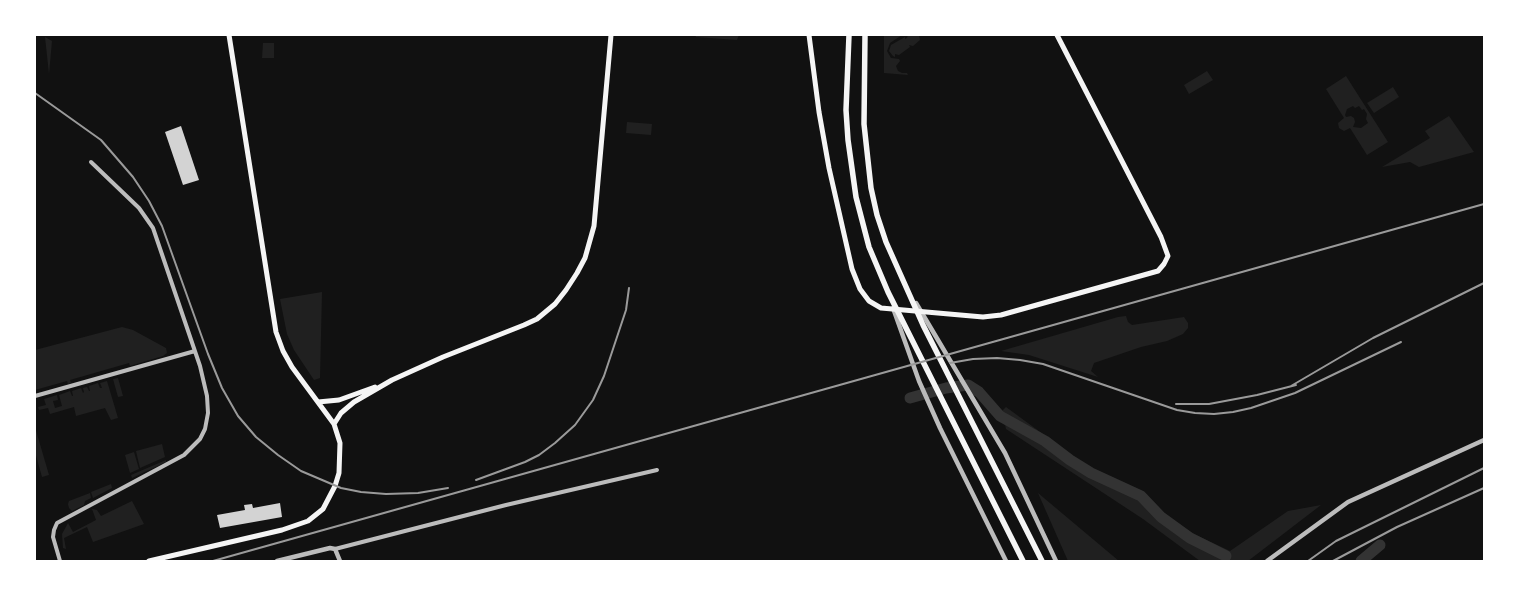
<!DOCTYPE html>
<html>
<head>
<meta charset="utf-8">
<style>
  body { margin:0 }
  #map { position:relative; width:1519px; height:596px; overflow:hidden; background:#111; font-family:Spectral,serif }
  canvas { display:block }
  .frame { position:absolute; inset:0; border:36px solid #fff; pointer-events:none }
</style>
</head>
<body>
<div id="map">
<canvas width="1519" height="596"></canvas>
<div class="frame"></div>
</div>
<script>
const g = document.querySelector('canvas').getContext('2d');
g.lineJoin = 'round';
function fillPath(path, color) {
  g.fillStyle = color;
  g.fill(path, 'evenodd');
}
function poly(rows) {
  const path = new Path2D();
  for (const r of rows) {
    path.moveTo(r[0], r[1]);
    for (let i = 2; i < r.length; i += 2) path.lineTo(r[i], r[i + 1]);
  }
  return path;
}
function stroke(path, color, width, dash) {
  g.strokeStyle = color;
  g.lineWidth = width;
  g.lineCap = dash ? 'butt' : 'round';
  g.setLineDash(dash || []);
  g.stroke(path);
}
const green = poly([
  [695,35,739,35,737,40,696,37],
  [884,35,902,35,890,43,887,51,891,58,899,59,900,61,896,66,898,71,902,73,907,73,908,75,884,73],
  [908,35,919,35,920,40,913,46,909,45,910,47,899,55,895,54,895,57,893,56,889,51,891,45,905,37,905,39,907,38],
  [45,37,52,41,49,74],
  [263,43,274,43,274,58,262,58],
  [1207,71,1213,80,1189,94,1184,85],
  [1346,76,1388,142,1367,155,1350,128,1344,131,1339,128,1338,123,1344,118,1326,89],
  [1353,106,1355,108,1359,106,1362,110,1364,109,1367,114,1366,119,1368,123,1361,128,1353,127,1355,122,1354,118,1351,116,1346,117,1345,115,1347,109],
  [1393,87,1399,97,1374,113,1367,103],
  [1449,116,1474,152,1419,167,1410,162,1382,167,1430,138,1425,131],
  [627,122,652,124,651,135,626,133],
  [322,292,320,378,314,380,294,350,287,334,280,299],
  [1126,316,1128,322,1132,325,1184,317,1188,323,1188,328,1183,334,1167,341,1141,347,1094,363,1091,371,1098,377,1029,355,1001,351,1118,317],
  [122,327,133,330,166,348,167,353,163,356,133,365,130,366,129,363,70,380,71,383,68,384,67,381,35,390,35,350],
  [118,378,123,396,118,397,113,379],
  [107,381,118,418,111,420,105,408,76,416,74,407,50,414,48,408,39,410,38,407,46,405,44,399,57,395,58,400,53,401,55,408,62,406,59,395,70,391,72,396,73,396,72,391,81,388,83,393,84,392,83,388,87,387,89,391,90,391,89,386,98,383,100,388,102,388,100,383],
  [1006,407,1077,459,1194,534,1230,551,1288,511,1321,505,1248,561,1200,561,1143,519,1006,429,1002,411],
  [35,427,49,475,42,477,35,452],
  [162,444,165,457,140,468,136,451],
  [134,452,139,469,130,473,125,455],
  [166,460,166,462,132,478,131,475],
  [111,484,112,488,93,498,91,492],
  [90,493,91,498,85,501,84,505,72,511,69,508,68,504,69,501],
  [1038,493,1119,561,1068,561],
  [132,501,144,524,93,542,87,527,64,538,66,549,63,548,62,534,68,523,73,532,96,520,92,509,97,510,101,516]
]);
const river = poly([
  [910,398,946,388,968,385,979,392,1000,416,1045,441,1070,460,1091,473,1141,496,1161,517,1190,538,1226,556],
  [1361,561,1380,545]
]);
const building = poly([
  [181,126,199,180,183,185,165,132],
  [280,503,282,517,220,528,217,515,245,510,244,505,252,504,253,508]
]);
const minor = poly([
  [35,396,195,351],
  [335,549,506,505,657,470],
  [60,561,53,537,54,530,57,523,184,455,200,439,205,429,208,413,207,396,200,366,153,228,139,208,91,162]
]);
const tertiary = poly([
  [916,303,1005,453,1056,561],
  [893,308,919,381,940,428,1006,561],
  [277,561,330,548,335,549,340,561],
  [1267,561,1348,502,1484,440]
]);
const secondary = poly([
  [229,35,276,332,283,351,292,367,334,424],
  [809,35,819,112,829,168,852,269,860,289,869,301,881,308,983,317,1001,315,1158,271,1164,264,1168,256,1161,237,1057,35],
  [318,402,339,400,375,387],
  [149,561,282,530,308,521,323,509,335,486,339,473,340,443,334,424,341,413,354,402,392,380,443,357,524,325,537,319,555,304,566,290,577,273,585,258,594,226,611,35]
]);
const primary = poly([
  [849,35,846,110,848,140,856,197,869,247,888,292,1023,561],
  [865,35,864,124,871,188,877,215,886,242,923,325,1042,561]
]);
const rail = poly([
  [35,93,101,140,133,177,149,201,162,226,208,354,222,388,238,416,256,437,278,455,301,471,341,488,361,492,386,494,418,493,448,488],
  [950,363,973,359,997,358,1020,360,1043,364,1177,410,1195,413,1214,414,1233,412,1251,408,1295,393,1401,342],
  [1291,386,1373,338,1484,283],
  [1176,404,1209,404,1257,395,1296,385],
  [476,480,525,462,539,455,555,443,575,425,593,400,604,376,626,310,629,288],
  [213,561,1484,204],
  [1308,561,1336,541,1484,468],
  [1333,561,1397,527,1484,488]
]);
fillPath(green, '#202020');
stroke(river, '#333', 11);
fillPath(building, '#d3d3d3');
stroke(minor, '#bcbcbc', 4);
stroke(tertiary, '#bcbcbc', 4.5);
stroke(secondary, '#f5f5f5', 5);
stroke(primary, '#f5f5f5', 5.5);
stroke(rail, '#9a9a9a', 2);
</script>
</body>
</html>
